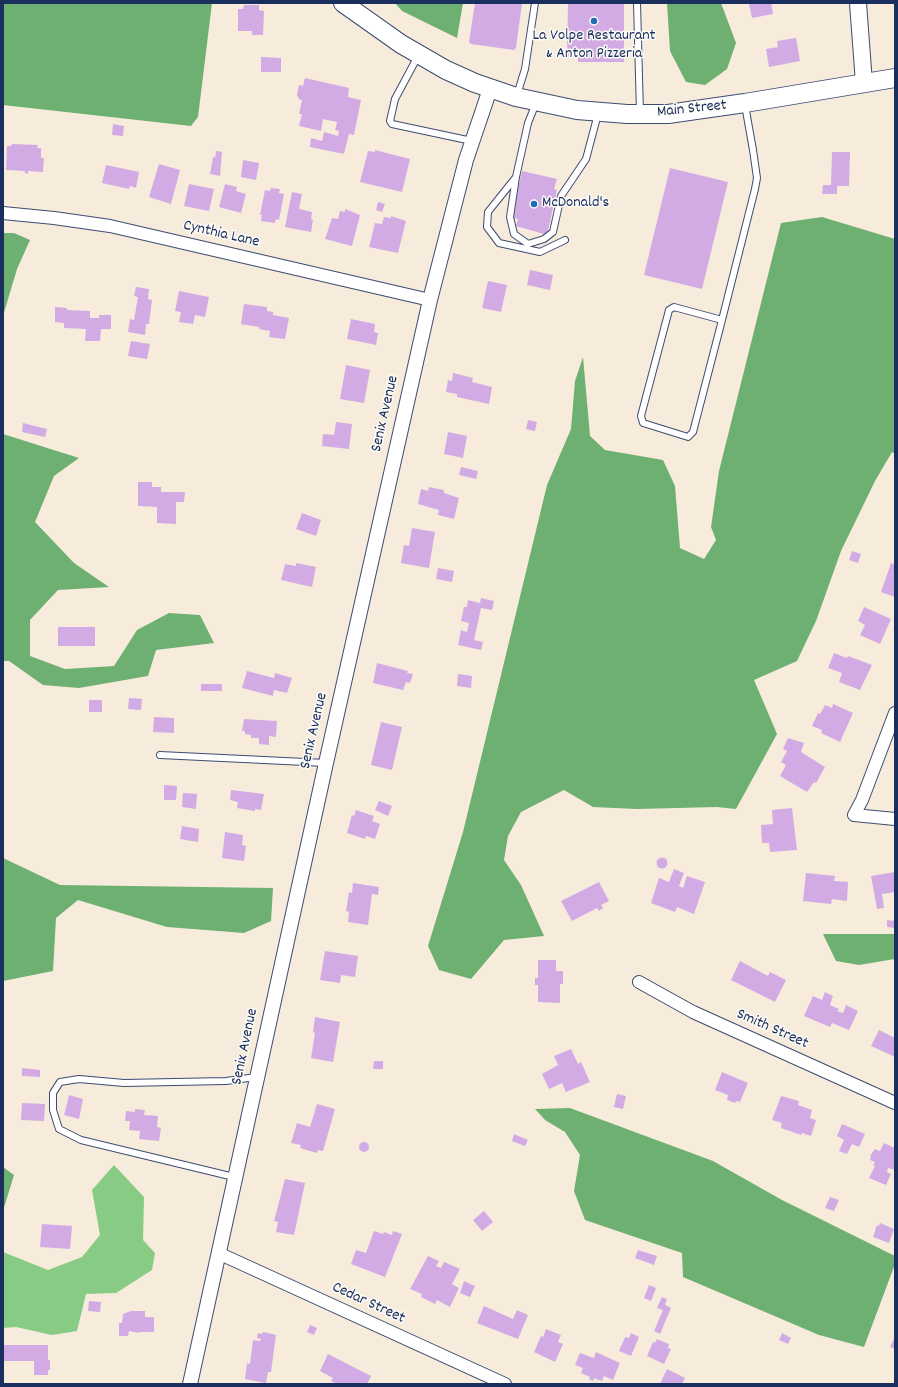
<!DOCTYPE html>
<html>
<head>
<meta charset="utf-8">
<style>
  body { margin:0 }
  #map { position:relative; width:898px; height:1387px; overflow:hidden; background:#f7ecdb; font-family:Dekko,sans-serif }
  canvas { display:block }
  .frame { position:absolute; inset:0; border:4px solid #1b2f5e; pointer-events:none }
</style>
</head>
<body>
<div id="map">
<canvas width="898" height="1387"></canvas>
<div class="frame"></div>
</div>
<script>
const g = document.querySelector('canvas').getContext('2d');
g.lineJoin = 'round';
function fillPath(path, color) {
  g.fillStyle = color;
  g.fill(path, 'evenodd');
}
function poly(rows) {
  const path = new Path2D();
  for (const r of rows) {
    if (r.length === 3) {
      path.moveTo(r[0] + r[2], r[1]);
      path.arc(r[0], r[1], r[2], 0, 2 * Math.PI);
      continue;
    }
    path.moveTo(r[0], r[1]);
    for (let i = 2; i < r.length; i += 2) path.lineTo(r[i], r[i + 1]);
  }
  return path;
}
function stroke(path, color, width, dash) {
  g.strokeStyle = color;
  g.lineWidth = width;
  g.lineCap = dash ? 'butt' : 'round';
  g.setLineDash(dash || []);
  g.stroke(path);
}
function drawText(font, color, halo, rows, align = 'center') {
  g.font = font + ' Dekko,sans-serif';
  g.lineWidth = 3;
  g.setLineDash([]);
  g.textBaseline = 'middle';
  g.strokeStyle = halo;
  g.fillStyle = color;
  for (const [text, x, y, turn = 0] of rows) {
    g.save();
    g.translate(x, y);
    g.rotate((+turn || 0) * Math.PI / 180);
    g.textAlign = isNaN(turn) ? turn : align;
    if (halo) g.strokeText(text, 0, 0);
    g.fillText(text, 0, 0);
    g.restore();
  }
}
const green = poly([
  [114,1165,144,1197,143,1240,155,1253,152,1270,116,1293,86,1294,77,1331,52,1335,16,1327,3,1328,3,1252,48,1270,82,1257,100,1235,92,1190]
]);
const forest = poly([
  [3,3,212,3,198,117,191,126,3,105],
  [395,3,463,3,457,38,402,11],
  [667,3,721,3,736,43,727,69,705,85,686,82,670,51],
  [822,217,895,239,895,454,892,452,875,481,841,551,816,621,797,661,754,680,777,734,736,809,717,807,637,809,593,807,564,790,521,812,508,836,504,860,521,885,544,936,504,940,471,979,439,970,428,946,463,832,547,485,571,429,575,381,583,357,590,436,605,450,663,460,675,486,680,548,704,559,716,540,711,527,719,471,781,223],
  [3,233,14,233,30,240,17,269,3,316],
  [3,434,79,458,54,476,35,522,74,563,109,587,58,590,30,620,30,656,65,669,114,666,137,630,169,613,200,615,214,643,156,650,148,676,79,688,43,685,9,661,3,661],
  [3,858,60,885,273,888,271,921,244,933,167,927,78,900,56,918,53,971,3,981],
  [823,934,895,934,895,959,859,965,836,961],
  [570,1108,713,1161,782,1200,895,1256,895,1264,864,1347,819,1335,683,1277,682,1253,585,1220,574,1191,580,1155,565,1132,545,1120,535,1109],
  [3,1167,14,1175,3,1211]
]);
const building = poly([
  [475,3,522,3,516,48,514,50,471,44,469,42],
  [568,3,624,3,624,62,578,62,578,57,567,57],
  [771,3,773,14,752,18,749,4],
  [244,5,259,5,259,10,264,11,263,35,252,35,252,31,238,31,238,9,243,9],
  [796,38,800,61,769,67,766,49,778,47,777,41],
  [261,57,281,58,281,72,261,72],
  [305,78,349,88,348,97,361,100,354,135,349,134,344,154,310,147,311,138,322,141,324,132,338,136,339,131,335,130,337,122,323,119,321,131,299,126,302,114,299,114,302,100,299,99,297,95,299,85,303,86],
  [113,124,124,126,123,136,112,135],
  [12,144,38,145,37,148,41,148,41,158,44,158,43,172,28,171,28,174,25,173,25,171,6,170,7,146,11,146],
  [375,150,410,159,402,192,360,182,368,151,375,152],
  [216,151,222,152,220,176,210,174,213,157,215,158],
  [832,152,850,152,849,186,837,186,837,194,822,194,823,185,831,185],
  [243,160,259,163,256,180,241,177],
  [159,164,180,170,171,204,149,197],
  [106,165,139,172,136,188,130,186,129,189,102,183],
  [670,168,728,182,702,289,644,275],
  [522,171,557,179,554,189,557,190,547,235,516,226,518,219,511,217],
  [189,184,214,189,209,211,184,206],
  [225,184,237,187,236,191,246,194,241,213,219,207],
  [271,188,280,189,279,193,284,194,279,220,276,219,275,223,261,221,262,215,260,215,265,190,270,191],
  [292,192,302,194,299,209,312,212,311,219,313,220,311,232,285,227],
  [378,202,385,204,382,212,376,210],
  [345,209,360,215,352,246,325,239,332,218,338,219,340,211,345,212],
  [391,216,406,221,398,253,369,247,375,223,382,224,384,217,391,218],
  [530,270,553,275,550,290,527,285],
  [488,281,507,285,501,312,482,308],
  [136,287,149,289,148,299,152,300,149,324,146,324,145,335,128,332,130,319,134,320,138,297,134,296],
  [179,291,209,297,205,317,195,315,193,324,179,322,181,312,175,311],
  [244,304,267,307,267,311,273,312,273,315,289,318,285,339,269,337,270,331,259,329,259,327,241,324],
  [55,307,67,308,67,310,90,311,90,318,99,318,99,315,111,315,111,329,101,329,100,341,85,341,86,329,64,328,64,323,55,322],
  [351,319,375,324,374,332,378,333,376,345,347,339],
  [131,341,150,344,147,359,128,356],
  [346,365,370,370,364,403,340,399],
  [453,373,473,378,472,382,492,387,489,404,457,397,457,394,446,392,448,380,452,381],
  [528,420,537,422,535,431,526,429],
  [336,422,352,424,349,449,322,446,323,434,334,435],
  [23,423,47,429,45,437,22,432],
  [448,432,467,436,463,458,444,454],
  [461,467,478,471,476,479,459,475],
  [138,482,152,482,152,487,161,487,161,492,185,492,184,502,176,502,176,524,157,523,157,507,138,506],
  [429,487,444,490,444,493,459,498,454,519,438,515,439,510,418,504,421,489,428,491],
  [302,513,321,520,316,536,296,529],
  [412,528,435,532,429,568,401,563,404,545,409,546],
  [852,551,861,554,858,563,849,560],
  [296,563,316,567,312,587,281,580,285,564,296,566],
  [891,563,895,565,895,597,881,592],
  [438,568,454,571,452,582,436,579],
  [481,598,494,601,492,610,481,608,474,640,483,642,481,650,458,645,461,630,467,632,469,623,461,621,464,607,467,607,468,600,480,603],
  [864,607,891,619,880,644,860,635,865,625,858,621],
  [58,627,95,627,95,646,58,646],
  [834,653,847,658,848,656,872,665,860,690,839,682,842,673,828,668],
  [377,663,408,671,407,673,413,674,410,683,406,682,403,690,373,683],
  [247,671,274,678,275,673,292,678,287,693,274,690,273,696,242,688],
  [458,674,472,676,471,688,457,686],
  [201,684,222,684,222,691,201,691],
  [129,698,142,699,141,710,128,709],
  [89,700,102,700,102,712,89,712],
  [833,704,853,713,840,742,821,733,822,730,812,726,818,713,820,714,825,705,832,708],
  [154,717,174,718,174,733,153,732],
  [244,719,277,721,276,737,269,736,269,745,259,744,259,738,251,738,251,735,245,734,245,731,242,731],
  [381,722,402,727,392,770,371,765],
  [788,738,804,743,801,752,825,767,816,783,814,782,807,792,780,776,786,765,781,762,787,751,783,749],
  [164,785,177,786,176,800,164,800],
  [231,790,264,794,261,810,255,809,255,811,237,808,238,802,230,800],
  [183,793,197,794,196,809,182,807],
  [379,801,392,806,388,816,375,810],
  [792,808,797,850,770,852,769,843,762,843,761,825,773,824,772,810],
  [356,810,374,816,372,821,380,824,375,839,366,836,365,839,347,833,352,815,354,816],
  [182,826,199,829,198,842,180,839],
  [225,832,243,835,242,845,246,846,244,861,222,858],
  [662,863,5.5],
  [674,869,684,873,679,886,683,888,687,876,705,882,694,914,677,907,675,912,651,903,659,878,669,882],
  [895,872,895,892,882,894,884,908,877,909,871,876],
  [806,873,835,876,834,881,848,882,847,901,832,899,831,904,803,901],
  [599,882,609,901,601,905,603,908,599,911,597,908,572,921,561,901],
  [353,883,379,887,378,895,372,894,368,925,348,922,349,912,346,911,349,892,352,893],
  [887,920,895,921,895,928,887,927],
  [325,951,358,956,355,977,341,975,340,983,320,980],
  [538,960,556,960,556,971,563,971,563,984,560,984,560,1003,538,1002,538,985,535,985,535,978,538,978],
  [740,961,768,976,770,972,786,980,775,1002,731,980],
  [825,992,833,996,830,1005,839,1009,837,1011,843,1013,846,1005,858,1011,849,1030,832,1023,830,1027,804,1016,813,996,822,1000],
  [315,1017,340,1022,333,1062,311,1058,315,1033,313,1032],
  [879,1030,895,1038,895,1057,871,1046],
  [571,1049,578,1064,581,1062,590,1082,566,1092,562,1083,549,1089,542,1074,558,1065,554,1056],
  [374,1061,383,1061,383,1069,373,1069],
  [22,1068,40,1070,40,1077,22,1076],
  [722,1072,748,1083,740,1102,736,1101,735,1103,727,1100,728,1095,715,1090],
  [617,1094,626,1096,623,1109,614,1107],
  [69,1095,83,1099,79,1119,64,1115],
  [781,1096,799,1101,798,1105,812,1110,810,1118,816,1120,811,1136,802,1133,801,1135,781,1128,782,1123,772,1120],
  [22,1103,45,1104,44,1121,21,1120],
  [317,1104,335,1109,323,1151,318,1150,317,1153,300,1148,301,1145,291,1143,297,1123,310,1127],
  [135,1109,145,1110,144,1115,158,1116,157,1127,161,1128,159,1141,139,1139,140,1131,129,1130,130,1121,125,1121,126,1111,135,1112],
  [842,1124,865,1134,859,1147,852,1144,847,1154,839,1151,844,1140,837,1136],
  [514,1134,528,1140,525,1146,512,1141],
  [364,1147,5],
  [884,1143,895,1148,895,1170,888,1168,887,1172,891,1174,886,1185,869,1178,875,1166,873,1165,875,1162,870,1160,871,1156,870,1156,875,1149,880,1151],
  [285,1179,305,1183,294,1235,276,1232,278,1222,274,1221],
  [830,1197,839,1200,834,1211,825,1208],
  [484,1211,493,1222,482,1231,473,1220],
  [880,1223,894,1229,889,1243,873,1237,877,1225,879,1226],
  [42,1224,72,1226,70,1249,40,1247],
  [374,1231,383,1234,384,1232,392,1235,393,1231,402,1234,385,1277,351,1264,356,1250,366,1253],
  [638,1250,657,1256,654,1265,635,1258],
  [428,1256,439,1261,436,1266,441,1268,444,1262,460,1269,452,1284,459,1288,450,1307,437,1300,435,1304,421,1297,422,1294,410,1289],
  [464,1281,475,1286,470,1297,460,1293],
  [649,1285,656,1288,651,1301,644,1298],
  [662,1297,667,1299,665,1305,671,1308,660,1334,654,1331,663,1310,657,1308],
  [89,1301,101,1302,100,1312,88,1311],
  [484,1306,513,1319,517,1310,528,1315,518,1339,477,1323],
  [131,1311,145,1311,145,1317,154,1317,154,1332,139,1332,139,1333,129,1331,128,1336,119,1336,119,1323,122,1323,123,1314],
  [310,1325,317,1328,314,1335,307,1332],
  [546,1329,561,1335,558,1342,563,1344,555,1362,534,1352,541,1336,543,1337],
  [263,1332,276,1335,271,1372,268,1372,266,1383,245,1379,247,1363,250,1364,253,1340,260,1341,261,1339,257,1338,258,1333,262,1334],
  [631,1333,639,1337,631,1356,619,1351,625,1337,629,1338],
  [782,1333,791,1338,788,1344,779,1340],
  [895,1337,895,1349,890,1347],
  [657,1339,669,1344,668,1348,671,1349,664,1364,647,1356,653,1342,655,1343],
  [3,1345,48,1345,48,1360,50,1360,50,1370,48,1370,48,1375,34,1375,34,1361,3,1361],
  [596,1352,620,1363,613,1380,604,1376,602,1381,594,1378,593,1381,589,1379,590,1377,581,1373,583,1368,575,1365,580,1353,594,1358],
  [328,1354,371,1376,367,1384,338,1384,331,1381,333,1378,320,1371],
  [667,1369,685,1378,682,1384,660,1384]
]);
const service = poly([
  [637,3,640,113],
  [418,56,395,99,390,121,392,124,472,141],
  [517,95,525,69,535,3],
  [536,103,528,123,516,177,488,212,487,227,499,243,540,252,565,240],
  [516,177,510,217,514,234,528,244,544,239,553,232,561,196,586,159,598,114],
  [722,320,674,307,669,310,641,416,643,423,688,437,693,432,722,320,755,189,757,178,753,150,745,105],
  [160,755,326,763],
  [234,1177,81,1140,59,1129,53,1110,53,1093,60,1082,79,1079,124,1083,226,1081,256,1077]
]);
const minor = poly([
  [3,213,54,218,110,226,430,300],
  [895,713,862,800,854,815,895,819],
  [639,982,693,1012,895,1103],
  [218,1253,505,1384]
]);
const tertiary = poly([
  [190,1384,326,763,430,300,466,160,490,89]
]);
const secondary = poly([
  [858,3,864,83]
]);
const primary = poly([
  [343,3,401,44,446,70,475,83,516,97,577,110,627,114,668,114,745,103,895,78]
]);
const markers = [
  [594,21,4,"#1f6fb2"],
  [534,204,4,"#1f6fb2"]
];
const poiNames = [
  ["La Volpe Restaurant",594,37],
  ["& Anton Pizzeria",594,55],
  ["McDonald's",542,204,"left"]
];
const streetNames = [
  ["Main Street",692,110,-6],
  ["Cynthia Lane",221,235,13],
  ["Senix Avenue",386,414,-77],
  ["Senix Avenue",315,731,-77],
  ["Smith Street",772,1030,24],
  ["Senix Avenue",246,1047,-78],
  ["Cedar Street",368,1304,25]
];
fillPath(green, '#88cb85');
fillPath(forest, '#6eaf72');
fillPath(building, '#d3abe4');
stroke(service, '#3c4b71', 8);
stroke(minor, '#3c4b71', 14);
stroke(tertiary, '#3c4b71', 16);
stroke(secondary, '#3c4b71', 18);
stroke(primary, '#3c4b71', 20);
stroke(service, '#fff', 6);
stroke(minor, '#fff', 12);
stroke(tertiary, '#fff', 14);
stroke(secondary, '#fff', 16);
stroke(primary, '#fff', 18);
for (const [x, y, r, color] of markers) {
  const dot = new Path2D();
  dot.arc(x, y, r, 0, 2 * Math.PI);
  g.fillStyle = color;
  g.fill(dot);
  stroke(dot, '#fdfcf7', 1.5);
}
drawText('16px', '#1b2f5e', '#fdfcf7', poiNames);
drawText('16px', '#1b2f5e', '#fdfcf7', streetNames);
</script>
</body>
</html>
